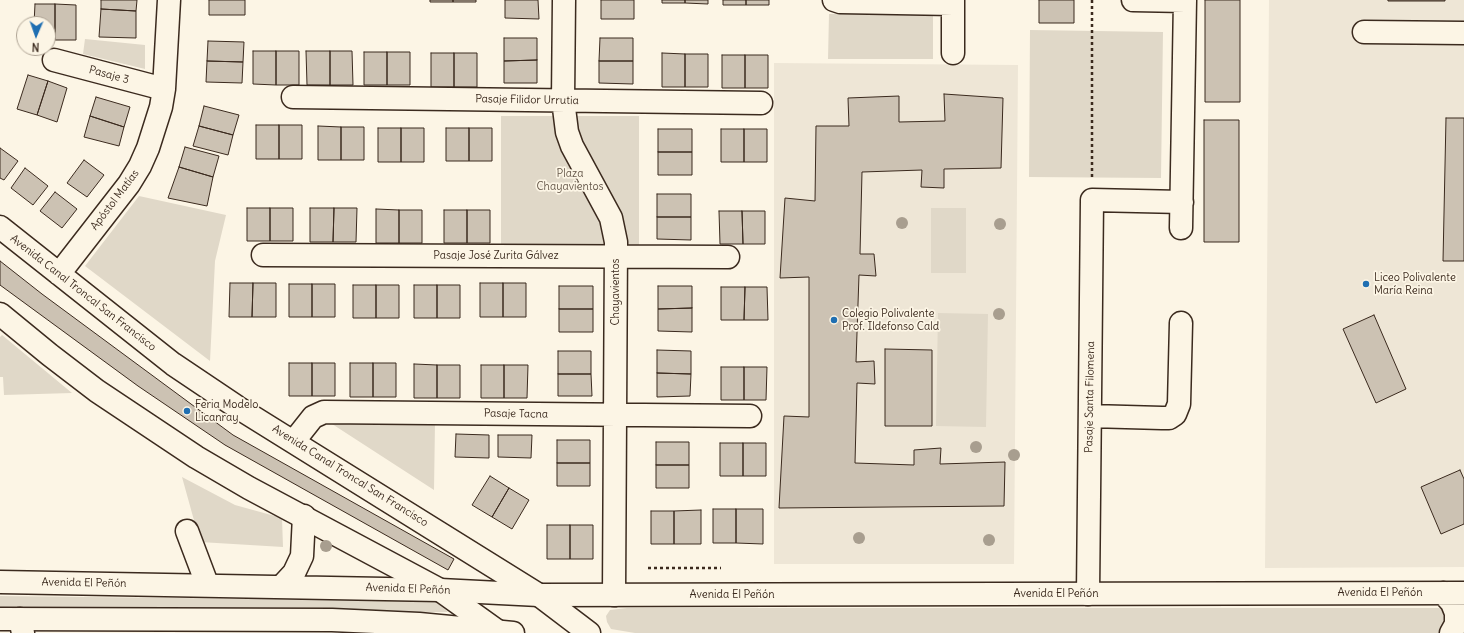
<!DOCTYPE html>
<html>
<head>
<meta charset="utf-8">
<style>
  body { margin:0 }
  #map { position:relative; width:1464px; height:633px; overflow:hidden; background:#fcf5e5; font-family:Delius,sans-serif }
  canvas { display:block }
  .north { position:absolute; left:16px; top:16px; width:40px; height:40px; box-sizing:border-box; background:#fcf5e5; border:1px solid #afa495; border-radius:50%; rotate:182deg; font-size:11px; font-weight:700; line-height:16px; text-align:center; color:#3b2a1e }
  .north::after { content:''; display:block; margin:auto; width:14px; height:18px; background:#1f6fb2; clip-path:polygon(50% 0,100% 100%,50% 72%,0 100%) }
</style>
</head>
<body>
<div id="map">
<canvas width="1464" height="633"></canvas>
<div class="north">N</div>
</div>
<script>
const g = document.querySelector('canvas').getContext('2d');
g.lineJoin = 'round';
function fillPath(path, color) {
  g.fillStyle = color;
  g.fill(path, 'evenodd');
}
function poly(rows) {
  const path = new Path2D();
  for (const r of rows) {
    path.moveTo(r[0], r[1]);
    for (let i = 2; i < r.length; i += 2) path.lineTo(r[i], r[i + 1]);
  }
  return path;
}
function stroke(path, color, width, dash) {
  g.strokeStyle = color;
  g.lineWidth = width;
  g.lineCap = dash ? 'butt' : 'round';
  g.setLineDash(dash || []);
  g.stroke(path);
}
function drawText(font, color, halo, rows, align = 'center') {
  g.font = font + ' Delius,sans-serif';
  g.lineWidth = 3.5;
  g.setLineDash([]);
  g.textBaseline = 'middle';
  g.strokeStyle = halo;
  g.fillStyle = color;
  for (const [text, x, y, turn = 0] of rows) {
    g.save();
    g.translate(x, y);
    g.rotate((+turn || 0) * Math.PI / 180);
    g.textAlign = isNaN(turn) ? turn : align;
    if (halo) g.strokeText(text, 0, 0);
    g.fillText(text, 0, 0);
    g.restore();
  }
}
const built = poly([
  [1269,0,1464,0,1464,567,1265,568],
  [774,63,1018,65,1014,564,774,564]
]);
const green = poly([
  [829,14,933,14,933,59,828,59],
  [1030,30,1163,32,1161,178,1029,177],
  [85,39,145,45,145,69,83,54],
  [501,116,639,116,639,245,501,245],
  [139,196,226,215,215,261,210,361,85,266],
  [931,208,966,208,966,273,931,273],
  [938,313,988,314,986,427,936,426],
  [2,335,72,393,4,395,3,377,0,377,0,337],
  [329,422,435,423,434,490],
  [182,477,235,505,282,518,283,547,200,542],
  [0,596,435,601,448,612,0,611],
  [627,608,1464,608,1464,633,635,633,611,629,607,622,606,616,610,610]
]);
const building = poly([
  [101,0,137,0,136,11,101,9,101,0],
  [209,0,245,0,245,15,209,15,209,0],
  [430,0,453,0,453,2,430,2,430,0],
  [453,0,476,0,476,2,453,2,453,0],
  [505,0,538,0,539,19,505,18,505,0],
  [601,0,634,0,634,19,601,19,601,0],
  [662,0,685,0,685,3,662,3,662,0],
  [685,0,708,0,708,4,685,3,685,0],
  [723,0,746,0,746,5,723,5,723,0],
  [746,0,769,0,769,5,746,5,746,0],
  [1039,0,1074,0,1074,23,1039,23,1039,0],
  [1205,0,1240,0,1240,102,1205,102,1205,0],
  [1388,0,1445,0,1445,1,1388,1,1388,0],
  [35,4,55,4,55,40,48,40,48,24,34,24,35,4],
  [55,4,76,5,76,40,55,40,55,4],
  [101,9,136,11,136,38,99,37,101,9],
  [504,38,537,38,537,60,504,61,504,38],
  [600,38,633,38,633,61,599,61,600,38],
  [208,41,244,42,243,62,207,61,208,41],
  [253,51,276,51,276,85,253,84,253,51],
  [276,51,299,51,299,85,276,85,276,51],
  [306,51,330,51,330,85,307,85,306,51],
  [330,51,352,51,353,85,330,85,330,51],
  [364,52,387,52,387,85,364,85,364,52],
  [387,52,410,52,410,85,387,85,387,52],
  [431,53,454,53,454,87,431,87,431,53],
  [454,53,477,53,477,87,454,87,454,53],
  [662,53,685,54,685,87,662,87,662,53],
  [685,54,708,54,708,87,685,87,685,54],
  [722,55,745,55,745,88,722,88,722,55],
  [745,55,768,55,768,88,745,88,745,55],
  [537,60,537,83,504,83,504,61,537,60],
  [207,61,243,62,242,83,206,82,207,61],
  [599,61,633,61,633,84,599,83,599,61],
  [28,75,48,81,37,115,17,109,28,75],
  [48,81,67,88,57,122,37,115,48,81],
  [944,94,1003,98,1001,168,944,169,944,188,921,187,922,170,862,172,860,254,874,254,876,276,859,275,856,362,874,361,875,384,857,383,855,463,914,465,914,450,941,448,940,464,1005,462,1004,506,779,508,784,416,809,417,809,277,780,278,785,198,815,201,816,126,849,126,848,98,899,96,899,122,945,121,944,94],
  [96,97,130,107,124,127,90,116,96,97],
  [204,106,239,115,233,135,199,126,204,106],
  [90,116,124,127,119,146,84,137,90,116],
  [1446,118,1464,118,1464,261,1443,261,1446,118],
  [1204,120,1239,120,1239,242,1204,242,1204,120],
  [256,125,279,125,279,159,256,159,256,125],
  [279,125,302,125,302,159,279,159,279,125],
  [199,126,233,135,228,155,193,146,199,126],
  [318,126,341,127,341,160,318,160,318,126],
  [341,127,364,127,364,160,341,160,341,127],
  [378,128,401,128,401,162,378,162,378,128],
  [401,128,424,128,424,162,401,162,401,128],
  [446,128,469,128,469,161,446,161,446,128],
  [469,128,492,128,492,161,469,161,469,128],
  [658,129,692,129,692,152,658,152,658,129],
  [721,129,744,129,744,162,721,162,721,129],
  [744,129,767,129,767,162,744,162,744,129],
  [185,147,219,156,213,177,179,167,185,147],
  [0,148,18,161,4,180,0,178,0,148],
  [658,152,692,152,692,175,658,175,658,152],
  [84,160,104,175,87,197,67,183,84,160],
  [179,167,213,177,207,206,168,198,179,167],
  [25,168,48,186,33,205,11,188,25,168],
  [55,192,77,209,62,228,40,211,55,192],
  [657,194,691,194,691,217,657,217,657,194],
  [247,208,270,208,270,241,247,241,247,208],
  [270,208,293,208,293,241,270,241,270,208],
  [310,208,334,208,333,242,310,242,310,208],
  [334,208,357,208,356,242,333,242,334,208],
  [376,209,399,210,399,243,376,243,376,209],
  [399,210,422,210,422,243,399,243,399,210],
  [444,210,467,210,467,243,444,243,444,210],
  [467,210,490,210,490,243,467,243,467,210],
  [719,211,742,211,743,244,720,244,719,211],
  [742,211,765,211,765,244,743,244,742,211],
  [657,217,691,217,691,240,657,239,657,217],
  [0,261,42,294,233,435,454,559,448,570,225,445,138,386,0,285,0,261],
  [230,283,253,283,252,317,229,317,230,283],
  [253,283,276,283,276,317,252,317,253,283],
  [480,283,503,283,503,317,480,317,480,283],
  [503,283,526,283,526,317,503,317,503,283],
  [289,284,312,284,312,317,289,317,289,284],
  [312,284,335,284,335,317,312,317,312,284],
  [353,285,376,285,376,318,353,318,353,285],
  [376,285,399,285,399,318,376,318,376,285],
  [414,285,437,285,437,318,414,318,414,285],
  [437,285,460,285,460,318,437,318,437,285],
  [559,286,593,286,593,309,559,309,559,286],
  [658,286,692,286,692,308,658,309,658,286],
  [721,287,745,287,744,320,721,320,721,287],
  [745,287,767,287,768,320,744,320,745,287],
  [692,308,692,332,658,331,658,309,692,308],
  [559,309,593,309,593,332,559,332,559,309],
  [1374,315,1406,389,1376,403,1343,329,1374,315],
  [885,349,932,350,932,426,885,426,885,349],
  [657,350,691,351,691,374,657,373,657,350],
  [558,351,591,351,591,374,558,374,558,351],
  [289,363,312,363,312,396,289,396,289,363],
  [312,363,335,363,335,396,312,396,312,363],
  [350,363,373,363,373,397,350,397,350,363],
  [373,363,396,363,396,397,373,397,373,363],
  [414,364,437,365,437,398,414,398,414,364],
  [437,365,460,365,460,398,437,398,437,365],
  [481,365,504,365,504,398,481,398,481,365],
  [504,365,528,365,527,398,504,398,504,365],
  [721,367,744,367,744,400,721,400,721,367],
  [744,367,767,367,766,400,744,400,744,367],
  [657,373,691,374,690,396,657,397,657,373],
  [558,374,591,374,592,396,558,396,558,374],
  [456,434,489,435,489,458,455,457,456,434],
  [498,435,532,435,531,458,498,457,498,435],
  [557,440,590,440,590,463,557,463,557,440],
  [656,442,689,442,689,465,656,465,656,442],
  [720,443,743,443,743,476,720,476,720,443],
  [743,443,766,443,766,476,743,476,743,443],
  [557,463,590,463,590,486,557,486,557,463],
  [656,465,689,465,689,488,656,488,656,465],
  [1460,470,1464,479,1464,524,1441,534,1421,487,1460,470],
  [490,476,509,488,492,517,472,505,490,476],
  [509,488,529,500,512,529,492,517,509,488],
  [713,509,736,509,736,543,713,543,713,509],
  [736,509,763,509,763,544,736,543,736,509],
  [701,510,701,544,674,544,674,511,701,510],
  [651,511,674,511,674,544,651,544,651,511],
  [547,525,570,525,570,559,547,559,547,525],
  [570,525,593,525,593,559,570,559,570,525]
]);
const path = poly([
  [1092,0,1092,177],
  [648,568,721,568]
]);
const minor = poly([
  [564,0,563,100,567,132,572,146,611,218,616,242,614,595],
  [834,0,840,2,953,4],
  [1133,0,1185,1],
  [1364,32,1464,33],
  [953,53,953,0],
  [54,60,164,89],
  [293,97,761,103],
  [0,227,173,364,237,407,539,595,589,633],
  [1181,228,1185,0],
  [263,255,728,257],
  [59,274,129,184,140,166,148,148,161,107,164,89,169,0],
  [0,314,50,355,97,391,196,457,249,488,440,590,500,633],
  [1090,416,1162,418,1169,418,1175,414,1179,404,1181,323],
  [294,441,313,417,324,412,750,416],
  [187,531,207,584],
  [1088,594,1092,200,1182,202],
  [20,619,23,633]
]);
const major = poly([
  [0,582,440,590,539,595,1464,593],
  [282,586,294,573,302,556,304,516],
  [1443,593,1452,603,1456,613,1456,624,1451,633],
  [0,619,332,620,419,624,513,633]
]);
const trees = [
  [902,223],
  [1000,224],
  [999,314],
  [976,447],
  [1014,455],
  [859,538],
  [989,540],
  [326,546]
];
const markers = [
  [1366,284,4,"#1f6fb2"],
  [834,320,4,"#1f6fb2"],
  [187,411,4,"#1f6fb2"]
];
const streetNames = [
  ["Pasaje 3",109,75,15],
  ["Pasaje Filidor Urrutia",527,100,1],
  ["Apóstol Matías",115,200,-53],
  ["Pasaje José Zurita Gálvez",496,256],
  ["Chayavientos",616,292,-90],
  ["Avenida Canal Troncal San Francisco",83,293,38],
  ["Pasaje Santa Filomena",1090,397,-89],
  ["Pasaje Tacna",516,414,1],
  ["Avenida Canal Troncal San Francisco",350,476,32],
  ["Avenida El Peñón",84,583,1],
  ["Avenida El Peñón",408,589,2],
  ["Avenida El Peñón",1380,593],
  ["Avenida El Peñón",1056,594],
  ["Avenida El Peñón",732,595]
];
const parkNames = [
  ["Plaza",570,174],
  ["Chayavientos",570,187]
];
const poiNames = [
  ["Liceo Polivalente",1374,278],
  ["María Reina",1374,291],
  ["Colegio Polivalente",842,314],
  ["Prof. Ildefonso Cald",842,327],
  ["Feria Modelo",195,405],
  ["Licanray",195,418]
];
fillPath(built, '#eee6d6');
fillPath(green, '#e0d8c8');
fillPath(building, '#ccc2b3');
stroke(building, '#3b2a1e', 1);
stroke(minor, '#3b2a1e', 25);
stroke(major, '#3b2a1e', 25);
stroke(path, '#3b2a1e', 2.5, [3, 3]);
stroke(minor, '#fcf5e5', 22);
stroke(major, '#fcf5e5', 22);
g.fillStyle = '#a89e8f';
for (const [x, y] of trees) {
  g.beginPath();
  g.arc(x, y, 6, 0, 2 * Math.PI);
  g.fill();
}
for (const [x, y, r, color] of markers) {
  const dot = new Path2D();
  dot.arc(x, y, r, 0, 2 * Math.PI);
  g.fillStyle = color;
  g.fill(dot);
  stroke(dot, '#fcf5e5', 1.5);
}
drawText('11px', '#3b2a1e', '#fcf5e5', streetNames);
drawText('11px', '#645648', '#fcf5e5', parkNames);
drawText('11px', '#3b2a1e', '#fcf5e5', poiNames, 'left');
</script>
</body>
</html>
